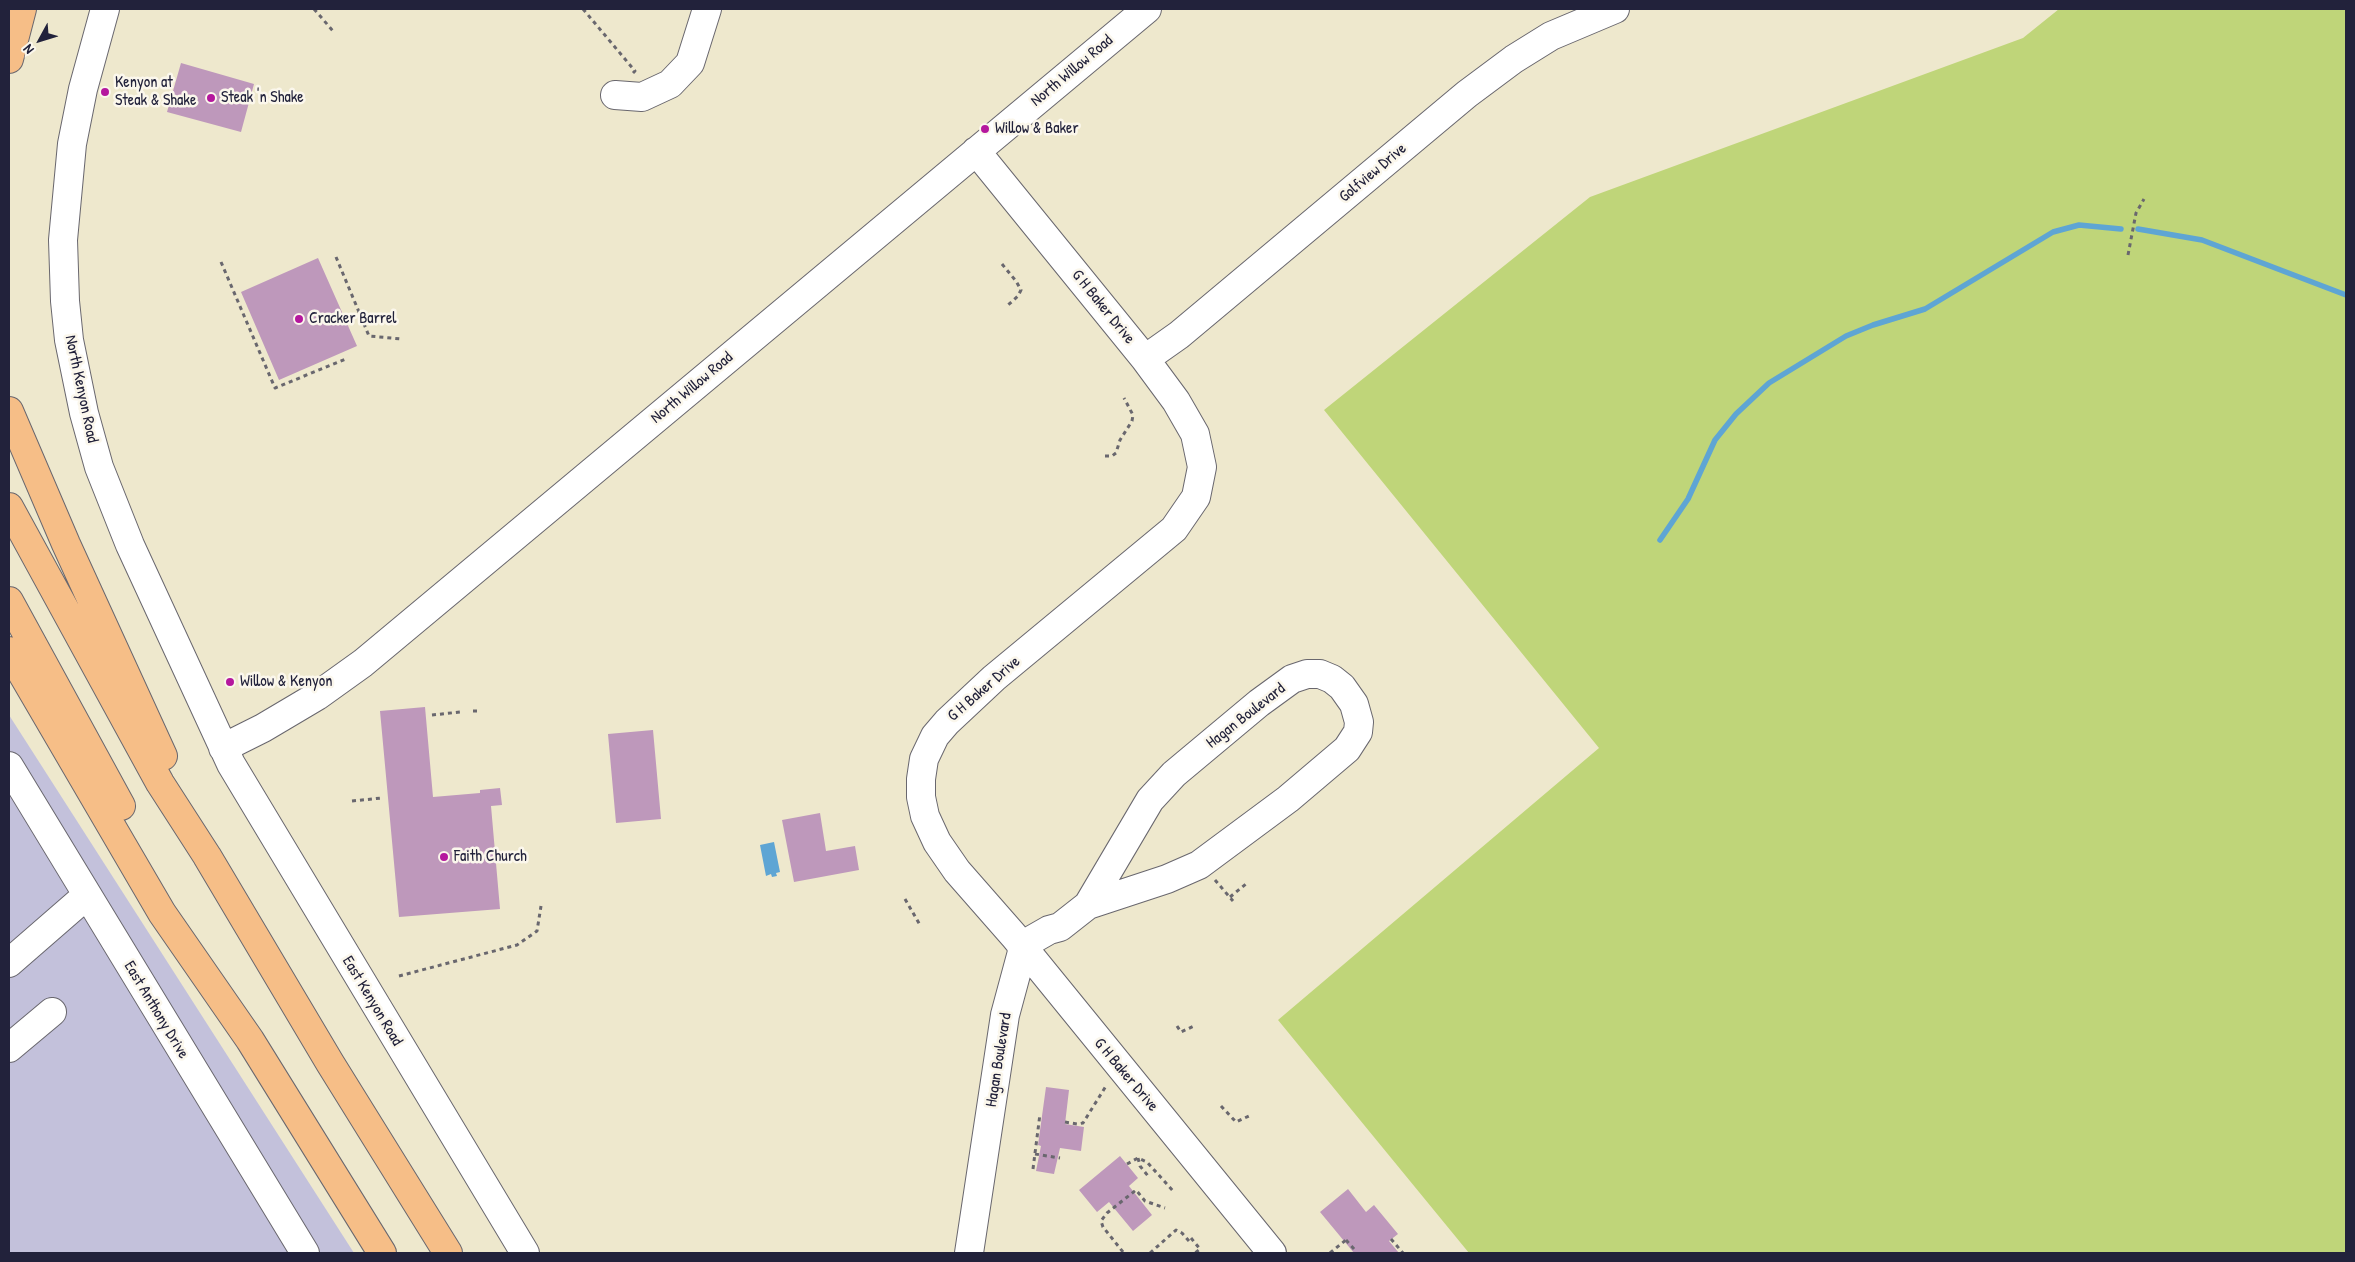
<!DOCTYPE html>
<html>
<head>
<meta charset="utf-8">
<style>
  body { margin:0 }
  #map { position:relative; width:2355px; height:1262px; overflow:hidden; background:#eee8cd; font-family:"Patrick Hand",sans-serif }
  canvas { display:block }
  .frame { position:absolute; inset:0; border:10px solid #22223b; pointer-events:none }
  .north { position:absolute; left:15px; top:15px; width:50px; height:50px; -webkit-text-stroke:4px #fbf7ec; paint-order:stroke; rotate:231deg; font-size:14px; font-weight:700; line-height:20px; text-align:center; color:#22223b }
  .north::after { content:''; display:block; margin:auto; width:18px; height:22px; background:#22223b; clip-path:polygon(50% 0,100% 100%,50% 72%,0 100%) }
</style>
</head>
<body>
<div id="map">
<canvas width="2355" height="1262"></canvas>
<div class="frame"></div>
<div class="north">N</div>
</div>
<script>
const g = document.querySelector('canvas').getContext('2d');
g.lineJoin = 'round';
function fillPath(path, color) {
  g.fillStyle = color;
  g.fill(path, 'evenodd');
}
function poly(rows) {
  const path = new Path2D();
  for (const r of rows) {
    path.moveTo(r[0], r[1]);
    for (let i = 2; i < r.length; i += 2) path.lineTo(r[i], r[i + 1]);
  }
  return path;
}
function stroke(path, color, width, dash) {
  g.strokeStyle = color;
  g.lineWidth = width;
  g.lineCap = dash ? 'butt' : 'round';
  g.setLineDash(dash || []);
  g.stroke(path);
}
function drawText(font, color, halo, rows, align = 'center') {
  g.font = font + ' "Patrick Hand",sans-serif';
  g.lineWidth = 5;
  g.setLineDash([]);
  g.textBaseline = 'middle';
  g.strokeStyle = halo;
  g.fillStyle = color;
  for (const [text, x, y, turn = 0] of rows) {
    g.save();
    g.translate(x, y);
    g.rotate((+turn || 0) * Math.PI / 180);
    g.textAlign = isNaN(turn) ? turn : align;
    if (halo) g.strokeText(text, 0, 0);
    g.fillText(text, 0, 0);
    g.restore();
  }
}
const industrial = poly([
  [9,715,354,1253,9,1253]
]);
const green = poly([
  [2059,9,2346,9,2346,1253,1469,1253,1278,1020,1599,748,1324,410,1590,197,2023,38]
]);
const water = poly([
  [774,842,780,872,776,873,777,876,772,877,771,874,766,876,760,845]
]);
const stream = poly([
  [2138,229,2202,240,2346,295],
  [1660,540,1688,499,1715,440,1736,414,1769,383,1846,336,1873,325,1925,309,2053,232,2079,225,2121,229]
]);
const building = poly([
  [181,63,254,84,241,132,167,112],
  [318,258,357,346,279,380,241,292],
  [425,707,433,797,480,793,480,790,500,788,502,805,491,806,500,909,399,917,380,711],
  [653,730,661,819,616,823,608,734],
  [820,813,826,851,855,846,859,870,794,882,782,820],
  [1046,1087,1069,1090,1065,1124,1084,1127,1081,1151,1060,1148,1054,1174,1036,1171,1041,1146,1038,1145],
  [1120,1156,1138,1178,1129,1186,1152,1215,1133,1231,1109,1202,1097,1212,1079,1190],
  [1348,1189,1366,1212,1374,1205,1398,1234,1389,1241,1399,1253,1354,1253,1320,1212]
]);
const path = poly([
  [314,9,333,31],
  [583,9,635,71,633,73],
  [2128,255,2136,213,2144,199],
  [336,257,369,336,401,339],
  [221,262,275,388,348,358],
  [1002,264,1016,281,1021,290,1018,296,1007,306],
  [1105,456,1112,456,1116,453,1120,440,1132,421,1133,415,1124,398],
  [473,711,478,711],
  [432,715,460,712],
  [352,801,382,798],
  [1215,880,1233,901],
  [1230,897,1246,884],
  [905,899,920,925],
  [399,976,517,945,537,931,541,906],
  [1177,1026,1181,1032,1196,1025],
  [1221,1106,1236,1122,1251,1115],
  [1065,1122,1077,1124,1083,1123,1106,1086],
  [1035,1154,1060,1158],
  [1138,1158,1140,1166,1148,1176],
  [1127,1164,1138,1158,1147,1162,1174,1192],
  [1033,1169,1040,1114],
  [1191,1238,1200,1249,1195,1253],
  [1391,1239,1403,1253],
  [1346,1240,1355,1250],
  [1123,1252,1103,1227,1101,1221,1107,1213,1136,1190,1145,1201,1165,1208],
  [1150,1253,1176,1230,1182,1233,1189,1241],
  [1330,1253,1347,1239]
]);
const minor = poly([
  [105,9,83,89,72,144,63,240,65,301,69,340,84,413,99,467,130,545,231,764,525,1253],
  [615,95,642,97,670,84,690,63,707,9],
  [976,151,1145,359,1176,401,1195,434,1202,467,1196,497,1174,529,994,678,947,722,935,736,924,759,921,779,921,797,925,816,937,842,957,871,1014,936,1272,1253],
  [1145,359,1179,335,1467,94,1514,59,1551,36,1615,9],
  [223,748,263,728,317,696,363,663,1147,9],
  [9,766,305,1253],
  [9,963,86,896],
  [9,1048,52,1012],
  [969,1253,1005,1015,1022,952,1021,946,1049,930,1060,927,1088,905,1150,800,1174,774,1259,703,1292,679,1307,674,1320,674,1332,679,1342,687,1354,704,1359,722,1358,732,1347,749,1288,799,1199,865,1167,879,1088,905]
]);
const highway = poly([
  [9,59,22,9],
  [9,411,66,544,163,756],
  [9,507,160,783,207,856,330,1063,448,1253],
  [9,601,121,806],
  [9,651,162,913,250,1040,382,1253]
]);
const markers = [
  [105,92,5,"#b5179e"],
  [211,98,5,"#b5179e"],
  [985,129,5,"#b5179e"],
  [299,319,5,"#b5179e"],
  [230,682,5,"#b5179e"],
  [444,857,5,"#b5179e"]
];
const streetNames = [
  ["North Willow Road",1072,71,-40],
  ["Golfview Drive",1373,173,-40],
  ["G H Baker Drive",1103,307,51],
  ["North Willow Road",692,388,-40],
  ["North Kenyon Road",81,389,78],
  ["G H Baker Drive",984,689,-41],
  ["Hagan Boulevard",1246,716,-38],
  ["East Kenyon Road",372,1001,59],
  ["East Anthony Drive",156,1010,59],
  ["Hagan Boulevard",999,1060,-81],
  ["G H Baker Drive",1126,1075,50]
];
const poiNames = [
  ["Kenyon at",115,83],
  ["Steak & Shake",115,101],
  ["Steak 'n Shake",221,98],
  ["Willow & Baker",995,129],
  ["Cracker Barrel",309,319],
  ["Willow & Kenyon",240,682],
  ["Faith Church",454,857]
];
fillPath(industrial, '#c3c1db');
fillPath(green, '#bfd579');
fillPath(water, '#5ea5d4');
stroke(stream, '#5ea5d4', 5.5);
fillPath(building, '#be98bb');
stroke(minor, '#69676e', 30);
stroke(highway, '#69676e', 30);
stroke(path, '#69676e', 3, [4, 4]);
stroke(minor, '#fff', 28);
stroke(highway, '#f6be87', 28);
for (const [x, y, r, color] of markers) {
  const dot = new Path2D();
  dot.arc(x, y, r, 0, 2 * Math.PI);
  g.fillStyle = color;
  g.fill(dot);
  stroke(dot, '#fbf7ec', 2);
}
drawText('16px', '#22223b', '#fbf7ec', streetNames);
drawText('16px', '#22223b', '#fbf7ec', poiNames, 'left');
</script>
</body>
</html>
